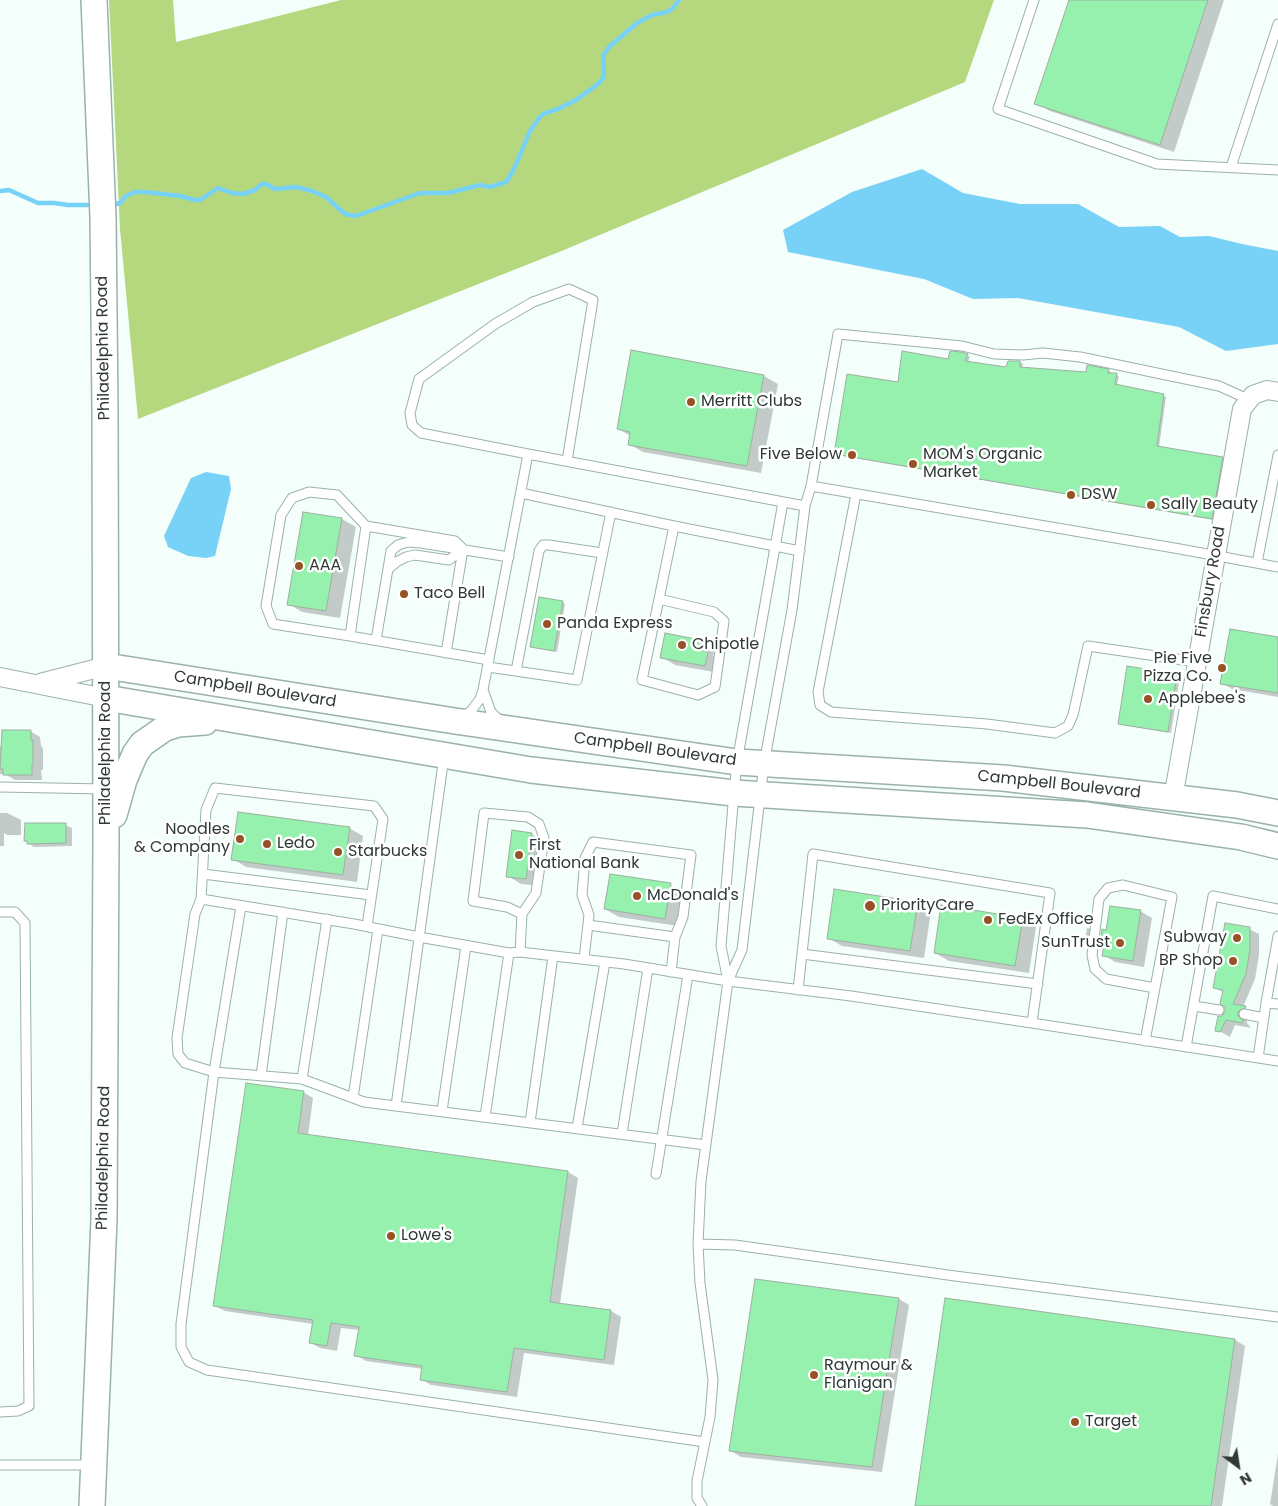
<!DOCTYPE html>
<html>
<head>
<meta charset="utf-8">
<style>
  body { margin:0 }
  #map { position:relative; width:1278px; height:1506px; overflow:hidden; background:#f4fefb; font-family:Poppins,sans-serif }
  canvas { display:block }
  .north { position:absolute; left:1213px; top:1441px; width:50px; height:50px; -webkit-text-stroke:4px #fff; paint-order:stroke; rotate:149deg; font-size:14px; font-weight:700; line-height:20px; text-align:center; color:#2f3936 }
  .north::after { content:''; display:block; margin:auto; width:18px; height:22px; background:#2f3936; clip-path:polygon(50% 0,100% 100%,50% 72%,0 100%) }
</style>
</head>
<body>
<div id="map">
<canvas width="1278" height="1506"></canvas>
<div class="north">N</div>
</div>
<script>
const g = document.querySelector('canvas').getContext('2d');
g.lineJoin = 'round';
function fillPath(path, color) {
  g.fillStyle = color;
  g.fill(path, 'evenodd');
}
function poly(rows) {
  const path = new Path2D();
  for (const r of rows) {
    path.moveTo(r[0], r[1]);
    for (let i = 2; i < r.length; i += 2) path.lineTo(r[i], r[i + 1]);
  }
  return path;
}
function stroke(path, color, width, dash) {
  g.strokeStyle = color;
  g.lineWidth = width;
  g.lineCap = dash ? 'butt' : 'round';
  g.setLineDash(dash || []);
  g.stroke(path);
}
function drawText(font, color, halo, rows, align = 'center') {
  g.font = font + ' Poppins,sans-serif';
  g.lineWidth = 5;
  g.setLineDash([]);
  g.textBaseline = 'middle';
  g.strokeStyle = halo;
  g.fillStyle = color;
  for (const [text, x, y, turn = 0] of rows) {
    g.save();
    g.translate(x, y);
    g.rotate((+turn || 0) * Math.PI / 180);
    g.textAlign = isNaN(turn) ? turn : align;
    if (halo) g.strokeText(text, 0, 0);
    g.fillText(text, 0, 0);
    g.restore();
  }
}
const green = poly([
  [109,0,173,0,176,42,341,0,994,0,965,82,559,252,138,419,120,229]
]);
const water = poly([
  [922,169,963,193,1020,204,1078,204,1119,227,1160,226,1180,237,1209,236,1242,244,1278,251,1278,344,1226,351,1179,327,1018,298,973,299,924,279,788,252,783,230,852,192],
  [206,472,229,476,231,489,215,556,206,558,188,556,168,547,164,536,191,478]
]);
const shadow = poly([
  [1070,0,1224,0,1174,152,1050,111,1036,103],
  [632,352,764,376,778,384,761,473,643,452,629,444,631,436,618,429],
  [967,355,970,357,968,362,1007,369,1009,362,1020,362,1023,364,1022,368,1087,373,1088,366,1109,371,1111,372,1111,374,1119,376,1117,385,1166,397,1159,447,1222,458,1225,459,1214,520,838,455,835,453,899,383,949,360],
  [304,513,342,519,356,527,340,618,302,612,289,604],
  [562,602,565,604,557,652,532,647],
  [666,635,701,641,715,649,713,656,721,661,719,673,675,665,662,657],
  [1278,638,1278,697,1232,689,1222,683],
  [1128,667,1177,675,1180,676,1171,733,1122,725,1119,723],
  [30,731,40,737,41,746,43,748,43,770,41,770,42,780,15,780,5,774,0,774,0,746,3,746],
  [0,813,7,813,21,820,21,835,7,835,4,833,4,846,0,846],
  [65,825,72,828,72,846,34,847,28,843],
  [349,828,363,836,357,882,246,867,233,859],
  [532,834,545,842,540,886,521,884,508,876],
  [670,885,684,893,678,926,619,917,605,909],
  [918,903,931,911,924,958,842,946,828,938],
  [1140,911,1152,918,1144,967,1115,962,1104,955,1105,946,1101,944,1107,931],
  [1022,919,1036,927,1029,973,949,961,935,953],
  [1087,928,1092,929,1090,943,1085,941],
  [1249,929,1259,934,1259,955,1255,979,1243,1007,1255,1013,1247,1018,1247,1023,1251,1028,1235,1025,1230,1037,1217,1030,1222,1017,1226,1012,1224,993,1214,987],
  [303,1092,313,1098,308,1136,568,1172,578,1178,560,1304,611,1311,621,1317,614,1365,524,1353,517,1397,431,1385,421,1379,423,1369,366,1361,356,1355,360,1330,341,1328,337,1351,320,1348,310,1342,313,1324,225,1311,215,1306],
  [899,1299,909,1305,882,1472,741,1457,731,1451],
  [946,1300,1235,1340,1245,1346,1222,1506,916,1506],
  [1278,1454,1278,1506,1273,1506,1270,1504]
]);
const stream = poly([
  [0,191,9,190,38,203,54,203,68,205,88,205],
  [116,204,120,203,126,196,135,192,145,192,180,196,195,200,200,200,218,188,232,193,243,194,255,190,262,184,266,184,275,189,296,187,312,191,326,197,345,214,356,216,420,193,448,193,480,185,490,187,503,183,507,181,514,169,530,131,540,117,543,114,558,109,576,100,598,84,603,78,604,72,603,56,609,47,637,23,652,15,667,12,673,8,679,0]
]);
const building = poly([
  [1069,0,1208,0,1160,145,1034,104,1069,0],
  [631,350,764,375,747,466,628,445,630,432,617,429,631,350],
  [902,351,948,359,950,351,961,352,968,354,965,361,1006,367,1008,361,1020,361,1020,367,1086,372,1087,365,1109,369,1108,373,1117,373,1115,384,1164,394,1157,446,1223,457,1212,519,834,454,847,374,898,382,902,351],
  [303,512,342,518,326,611,287,605,303,512],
  [539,597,563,601,554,651,530,647,539,597],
  [1230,629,1278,637,1278,693,1220,684,1230,629],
  [665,633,701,640,699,650,708,652,705,666,660,658,665,633],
  [1127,666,1177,674,1168,732,1118,724,1127,666],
  [2,730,31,730,31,740,33,740,33,765,32,765,32,775,3,775,3,769,0,769,2,730],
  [238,812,350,827,343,875,231,860,238,812],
  [25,823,66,823,66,843,27,844,27,841,24,841,25,823],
  [512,830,532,833,526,879,506,877,512,830],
  [610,874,671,883,665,919,604,909,610,874],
  [834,889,918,902,910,951,827,939,834,889],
  [941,905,1023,918,1015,966,934,953,941,905],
  [1110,906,1141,910,1133,961,1102,956,1104,945,1100,944,1102,929,1106,930,1110,906],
  [1225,923,1250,927,1250,949,1246,974,1233,1004,1246,1006,1245,1008,1240,1010,1238,1012,1238,1016,1243,1020,1242,1023,1226,1020,1220,1032,1215,1031,1218,1016,1222,1016,1225,1011,1225,1007,1220,1004,1223,990,1213,988,1225,923],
  [246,1083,304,1091,298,1133,568,1171,550,1302,611,1310,604,1360,514,1348,507,1392,420,1380,422,1366,354,1356,359,1327,331,1323,327,1346,309,1343,313,1320,213,1306,246,1083],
  [755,1279,899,1298,872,1467,729,1451,755,1279],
  [945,1298,1235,1339,1211,1506,915,1506,945,1298]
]);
const service = poly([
  [1034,0,998,109,1157,164,1278,170],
  [1231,167,1278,24],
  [528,454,421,433,412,425,410,413,419,379,495,324,533,302,569,289,593,300,567,461],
  [811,486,1180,549,1278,567],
  [521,493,674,526,800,551],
  [856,494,818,692,820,705,831,712,987,724,1055,733,1068,726,1073,715,1088,646,1197,662],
  [463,549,455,541,366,526,337,495,309,492,292,498,281,515,266,606,273,624,350,636,489,660],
  [1257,563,1278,455],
  [388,569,398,561,406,557,415,555,449,560,463,549],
  [659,599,714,612,724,621,715,687,698,695,642,680,659,599,674,526],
  [350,636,366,526],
  [376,640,391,551,398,545,408,542,421,543,509,557],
  [446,653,463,549],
  [488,667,577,680,611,512],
  [516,671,539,551,543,545,549,545,602,553],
  [483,690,491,712,500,721],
  [462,717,471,711,480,699,483,690,528,454,805,506,811,486,838,334,962,346,994,354,1023,355,1043,353,1080,357,1219,386,1250,400],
  [0,787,105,789],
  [203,874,371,895],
  [201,899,354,924,419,937,509,953,520,952,624,964,728,981,851,996,1032,1023,1278,1061],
  [241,906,214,1072,185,1063,178,1054,177,1038,195,914,201,899,206,810,215,788,374,806,383,819,367,926],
  [0,912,15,912,25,923,29,1406,18,1411,0,1412],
  [588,925,675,937],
  [520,952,522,914,536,893,544,838,539,824,528,817,484,813,473,901,507,907,522,914],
  [802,954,1038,984],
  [584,959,589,915,582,895,585,858,593,842,691,855,683,917,675,937,671,972],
  [728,981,721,946,734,793,737,762,783,502],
  [798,990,813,854,1050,893,1032,1023],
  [1266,1003,1278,936],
  [1194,1006,1219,1010],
  [1244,1014,1264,1018],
  [1145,1041,1155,988,1172,897,1123,885,1108,888,1099,899,1092,955,1095,969,1106,979,1155,988],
  [1186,1047,1213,896,1278,909],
  [1258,1058,1266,1003,1278,1004],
  [261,1076,283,912],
  [302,1079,327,919],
  [353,1098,378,929],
  [396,1106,444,756],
  [442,1111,466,946],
  [485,1117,509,953],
  [530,1123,553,956],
  [577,1128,605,962],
  [622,1134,648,968],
  [656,1174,688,975],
  [698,1244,735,1245,955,1276,1278,1317],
  [705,1442,207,1370,189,1362,181,1347,181,1324,214,1072,302,1079,364,1102,706,1145],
  [0,1465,92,1465],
  [702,1506,697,1498,697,1481,710,1417,713,1380,700,1283,698,1244,701,1181,728,981,742,950,764,764,792,610,805,506]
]);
const minor = poly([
  [0,677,106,698],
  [40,683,106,666],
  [1173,798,1242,409,1253,395,1267,390,1278,392]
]);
const secondary = poly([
  [106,666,455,721,737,762,1003,778,1237,805,1278,813],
  [106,698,531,770,734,793,1087,815,1241,837,1278,846],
  [114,815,124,780,135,754,142,744,165,728,178,724,205,722],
  [92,1506,104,1219,106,841,105,412,103,217,94,0]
]);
const markers = [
  [691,402,5,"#965124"],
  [852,455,5,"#965124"],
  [913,464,5,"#965124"],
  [1071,495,5,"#965124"],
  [1151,505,5,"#965124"],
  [299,566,5,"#965124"],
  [404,594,5,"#965124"],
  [547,624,5,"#965124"],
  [682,645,5,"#965124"],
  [1222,668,5,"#965124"],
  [1148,699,5,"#965124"],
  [240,839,5,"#965124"],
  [267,844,5,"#965124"],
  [338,852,5,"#965124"],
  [519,855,5,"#965124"],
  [637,896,5,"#965124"],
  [870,906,6,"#965124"],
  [988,920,5,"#965124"],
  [1237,938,5,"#965124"],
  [1120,943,5,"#965124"],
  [1233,961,5,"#965124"],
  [391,1236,5,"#965124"],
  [814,1375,5,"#965124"],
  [1075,1422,5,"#965124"]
];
const streetNames = [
  ["Philadelphia Road",104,348,-91],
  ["Finsbury Road",1211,582,-80],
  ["Campbell Boulevard",255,690,9],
  ["Campbell Boulevard",655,750,8],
  ["Philadelphia Road",106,753,-90],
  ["Campbell Boulevard",1059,785,6],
  ["Philadelphia Road",104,1158,-89]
];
const poiNames = [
  ["Merritt Clubs",701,402],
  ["Five Below",842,455,"right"],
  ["MOM's Organic",923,455],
  ["Market",923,473],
  ["DSW",1081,495],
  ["Sally Beauty",1161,505],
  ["AAA",309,566],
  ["Taco Bell",414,594],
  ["Panda Express",557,624],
  ["Chipotle",692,645],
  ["Pie Five",1212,659,"right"],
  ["Pizza Co.",1212,677,"right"],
  ["Applebee's",1158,699],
  ["Noodles",230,830,"right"],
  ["& Company",230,848,"right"],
  ["Ledo",277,844],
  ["First",529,846],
  ["National Bank",529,864],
  ["Starbucks",348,852],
  ["McDonald's",647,896],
  ["PriorityCare",881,906],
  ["FedEx Office",998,920],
  ["Subway",1227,938,"right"],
  ["SunTrust",1110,943,"right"],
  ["BP Shop",1223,961,"right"],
  ["Lowe's",401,1236],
  ["Raymour &",824,1366],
  ["Flanigan",824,1384],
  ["Target",1085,1422]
];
fillPath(green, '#b5d87e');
fillPath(water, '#78d2f7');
fillPath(shadow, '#0003');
stroke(stream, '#78d2f7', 4.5);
fillPath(building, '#96f0ae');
stroke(building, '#9eafa1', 1);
stroke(service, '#9ab2ab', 11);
stroke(minor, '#9ab2ab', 20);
stroke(secondary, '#9ab2ab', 28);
stroke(service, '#fff', 9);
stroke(minor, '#fff', 18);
stroke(secondary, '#fff', 25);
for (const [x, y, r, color] of markers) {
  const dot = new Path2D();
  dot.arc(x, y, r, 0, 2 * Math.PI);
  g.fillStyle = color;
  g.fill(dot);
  stroke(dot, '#fff', 2);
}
drawText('16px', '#2f3936', '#fff', streetNames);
drawText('16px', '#2f3936', '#fff', poiNames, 'left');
</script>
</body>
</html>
